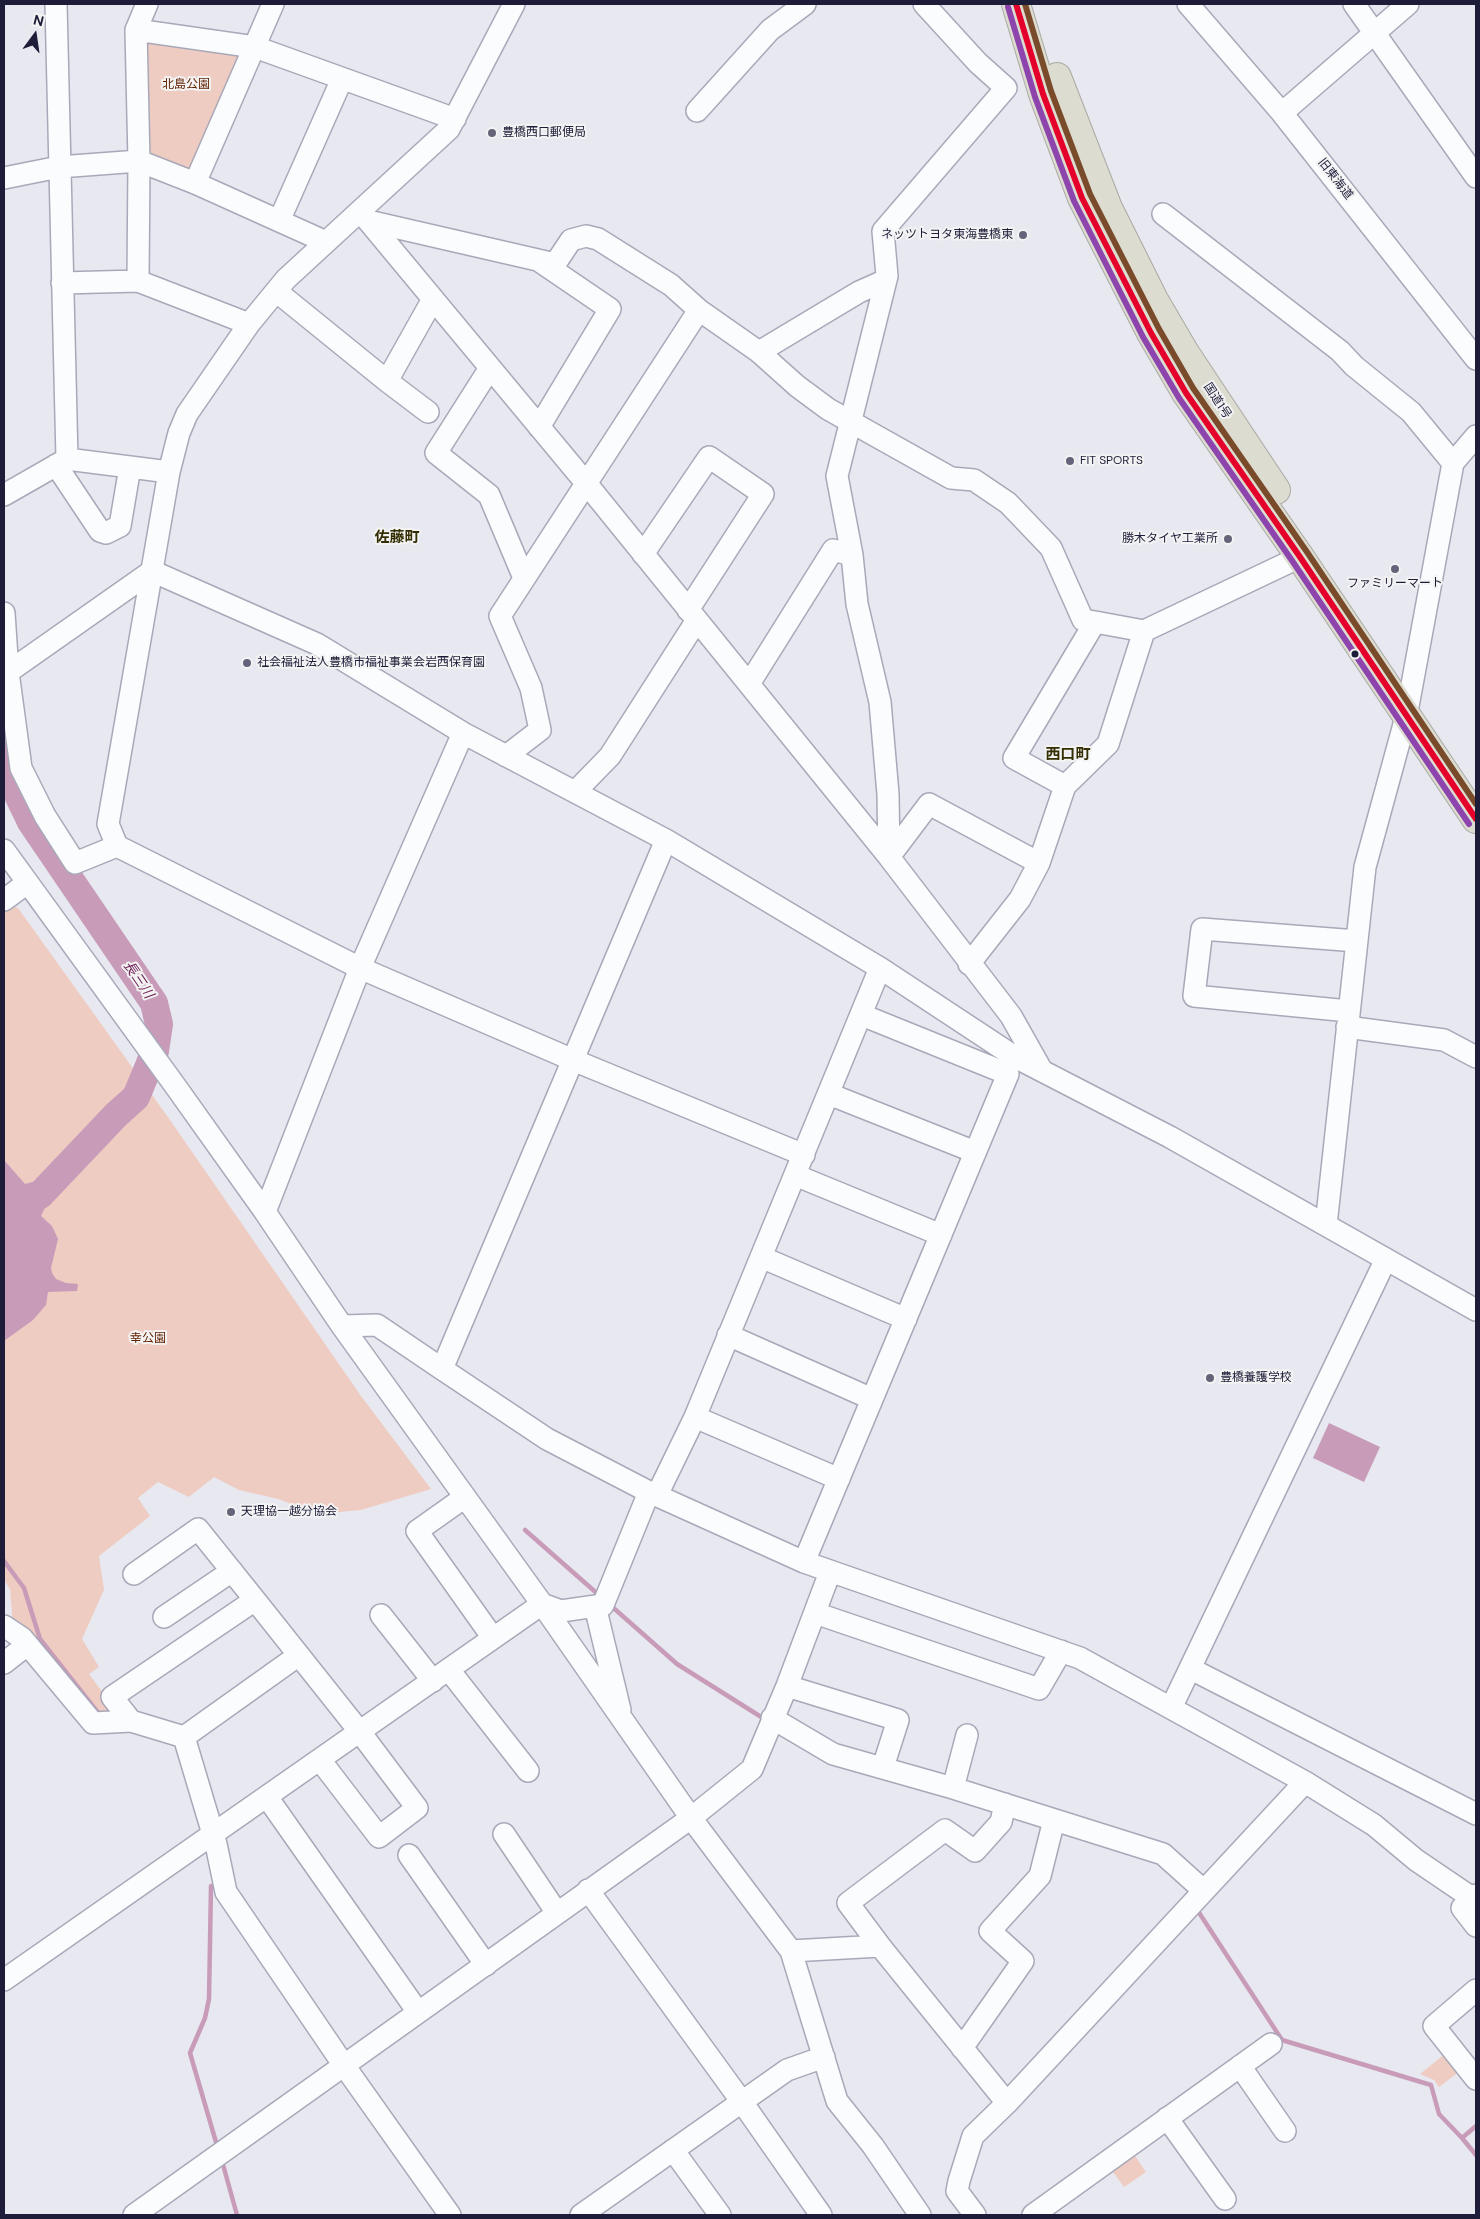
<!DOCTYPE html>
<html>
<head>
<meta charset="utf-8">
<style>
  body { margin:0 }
  #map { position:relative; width:1480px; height:2219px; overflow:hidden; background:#e7e8f0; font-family:"DM Sans",sans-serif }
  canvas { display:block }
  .frame { position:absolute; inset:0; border:5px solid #1d1c39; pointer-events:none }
  .north { position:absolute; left:10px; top:10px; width:50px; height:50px; -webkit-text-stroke:4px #f3f3f3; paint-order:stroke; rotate:14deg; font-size:14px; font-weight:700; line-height:20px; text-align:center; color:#1d1c39 }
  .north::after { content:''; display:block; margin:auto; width:18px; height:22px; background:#1d1c39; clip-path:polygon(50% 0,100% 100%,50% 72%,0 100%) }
</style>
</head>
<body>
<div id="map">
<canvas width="1480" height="2219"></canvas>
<div class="frame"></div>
<div class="north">N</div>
</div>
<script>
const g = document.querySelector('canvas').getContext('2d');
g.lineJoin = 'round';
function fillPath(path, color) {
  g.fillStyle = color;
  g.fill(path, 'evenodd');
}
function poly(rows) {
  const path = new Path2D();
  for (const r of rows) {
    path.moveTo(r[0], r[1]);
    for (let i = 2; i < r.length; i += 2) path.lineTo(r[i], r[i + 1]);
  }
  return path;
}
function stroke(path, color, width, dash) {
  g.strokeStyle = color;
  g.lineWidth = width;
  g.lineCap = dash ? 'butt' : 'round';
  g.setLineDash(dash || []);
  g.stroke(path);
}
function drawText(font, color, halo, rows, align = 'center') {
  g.font = font + ' "DM Sans","Noto Sans JP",sans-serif';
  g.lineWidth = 4;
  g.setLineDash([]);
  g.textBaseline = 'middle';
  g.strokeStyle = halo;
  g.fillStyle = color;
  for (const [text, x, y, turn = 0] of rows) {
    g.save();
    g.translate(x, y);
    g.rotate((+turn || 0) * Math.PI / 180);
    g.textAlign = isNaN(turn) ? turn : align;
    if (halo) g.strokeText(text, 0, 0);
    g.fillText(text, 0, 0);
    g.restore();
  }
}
const green = poly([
  [142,41,241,50,193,173,150,160],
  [10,905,18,908,170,1120,361,1396,431,1489,361,1510,319,1514,278,1499,239,1490,214,1477,189,1497,158,1482,138,1498,150,1516,99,1556,104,1590,82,1639,99,1667,89,1674,120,1716,95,1717,13,1627,10,1589,4,1580,4,910],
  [1446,2053,1460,2071,1439,2087,1434,2080,1420,2074],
  [1133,2153,1146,2172,1124,2187,1110,2168]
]);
const water = poly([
  [4,1160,25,1184,36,1181,49,1199,41,1216,52,1226,58,1239,51,1268,52,1273,56,1279,66,1283,78,1284,77,1291,48,1292,46,1305,33,1320,4,1341],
  [1329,1423,1380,1447,1364,1482,1313,1458]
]);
const stream = poly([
  [525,1530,600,1596],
  [4,1561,24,1588,40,1639,99,1714],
  [609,1604,677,1664,766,1720],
  [211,1886,209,1999,205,2018,190,2053,218,2149],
  [1196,1908,1282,2040,1431,2085,1439,2114,1462,2138,1476,2126],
  [1462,2138,1476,2155],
  [222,2161,237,2215]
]);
const river = poly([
  [4,755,17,793,31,822,154,1003,159,1024,155,1051,136,1097,116,1115,40,1195]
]);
const minor = poly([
  [56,4,67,459],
  [514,4,449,129,286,279,249,324,187,414,179,433,169,472,108,824,117,846,360,968,573,1060,804,1155],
  [1188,4,1282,113,1476,359],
  [1354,4,1476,177],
  [136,30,255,47,455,119],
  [697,111,770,30,805,4],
  [1282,113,1408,4],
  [4,178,59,167,139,161,195,183,326,242],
  [195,183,273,4],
  [360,211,586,483,889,857,1011,1016,1042,1071],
  [1163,214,1340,351,1354,366,1411,412,1453,463],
  [279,221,342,79],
  [368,221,555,264,571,240,586,236,598,239,671,285,699,310,759,352,797,386,828,409,951,478,974,480,1008,503,1051,548,1083,620,1095,622],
  [538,260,610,309,539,427],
  [138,281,139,161,136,30,147,4],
  [62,283,138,281,249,324],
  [276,291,387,381,428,412],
  [759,352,859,292,886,280],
  [490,368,436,453,489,495,524,578],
  [387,381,433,299],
  [56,465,100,531,106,533,120,526,130,467],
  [4,495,67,459,169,472],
  [643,554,709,457,763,494,688,610],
  [4,613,8,672,21,768,45,816,75,863,117,846],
  [4,675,152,571,317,644,463,733,666,840,880,968,1015,1057,1170,1137,1476,1310],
  [749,684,833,550,852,555],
  [506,756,540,730,531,688,500,616,699,310],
  [1065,786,1014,758,1095,622,1144,631],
  [575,792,610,756,697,620],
  [666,840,442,1369,547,1439,649,1492,804,1562,1080,1658,1305,1782,1374,1825,1416,1860,1472,1898],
  [4,850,176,1087,265,1212,342,1326,542,1604,691,1818,791,1951,837,2101,873,2146,920,2215],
  [889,857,888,794,880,702,857,604,852,555,837,476,887,276,883,231,1006,88,978,63,924,4],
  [889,857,929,804,1039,863],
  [4,900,27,883],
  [969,964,1020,899,1039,863,1065,786,1108,744,1144,631,1300,557],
  [1349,1011,1194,996,1202,929,1357,941],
  [1347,1027,1444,1040,1476,1057],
  [829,1094,975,1152],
  [795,1175,941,1235],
  [265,1212,360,968,463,733],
  [1326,1225,1365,867,1406,717,1453,463,1476,436],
  [761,1257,906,1319],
  [342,1326,377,1325,442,1369],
  [728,1335,872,1399],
  [695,1417,839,1479],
  [657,1495,695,1417,880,968],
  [465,1497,417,1531,493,1638],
  [804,1562,1008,1074,862,1015],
  [134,1574,198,1529,255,1600],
  [595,1606,620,1710],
  [815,1613,1039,1689,1061,1651],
  [381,1615,433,1681],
  [164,1617,232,1571],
  [4,1626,22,1638,93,1723,131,1721,184,1737,216,1844,226,1892,343,2064,450,2215],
  [4,1663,27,1645],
  [1191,1669,1476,1814],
  [449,1670,528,1771],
  [787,1686,898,1720,883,1767],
  [1171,1708,1386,1259],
  [772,1718,833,1754,953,1788,1163,1854,1203,1890],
  [131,1721,112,1697,255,1600,360,1732,417,1808,379,1837,320,1760],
  [184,1737,299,1655],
  [953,1788,967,1735],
  [267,1797,418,2012],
  [504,1834,557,1913],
  [409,1855,486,1965],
  [588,1890,742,2102,821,2215],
  [1476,1895,1462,1908,1476,1926],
  [880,1946,848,1903,945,1830,975,1851,1001,1822,1005,1804],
  [791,1951,880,1946,1007,2103],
  [4,1980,542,1604,561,1611,603,1605,649,1492],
  [1476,1990,1434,2026,1476,2079],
  [962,2048,1023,1961,990,1931,1040,1876,1054,1820],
  [1240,2066,1285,2131],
  [1167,2118,1225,2199],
  [673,2150,720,2215],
  [134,2215,691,1818,752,1769,787,1686,830,1572],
  [581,2215,787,2070,824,2057],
  [975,2215,957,2191,959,2181,973,2136,1007,2103,1305,1782],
  [1033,2215,1271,2044]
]);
const highway = poly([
  [1016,4,1043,94,1082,198,1151,333,1186,393,1300,557,1476,819],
  [1057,77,1108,208,1154,300,1185,353,1276,490]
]);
const bus1 = poly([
  [1016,4,1043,94,1082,198,1151,333,1186,393,1300,557,1476,819]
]);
const bus2 = poly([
  [1008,7,1035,97,1074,201,1143,337,1179,398,1293,562,1469,824]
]);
const bus3 = poly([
  [1025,4,1051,91,1090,194,1159,329,1193,388,1307,552,1476,804]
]);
const markers = [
  [492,133,5,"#646379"],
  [1023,235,5,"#646379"],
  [1070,461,5,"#646379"],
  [1228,539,5,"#646379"],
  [1395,569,5,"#646379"],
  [1355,654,4.5,"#1d1c39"],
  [247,663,5,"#646379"],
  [1210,1378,5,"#646379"],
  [231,1512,5,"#646379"]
];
const parkNames = [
  ["北島公園",186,85],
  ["幸公園",148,1339]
];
const poiNames = [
  ["豊橋西口郵便局",502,133],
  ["ネッツトヨタ東海豊橋東",1013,235,"right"],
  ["FIT SPORTS",1080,461],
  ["勝木タイヤ工業所",1218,539,"right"],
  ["ファミリーマート",1395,584,"center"],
  ["社会福祉法人豊橋市福祉事業会岩西保育園",257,663],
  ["豊橋養護学校",1220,1378],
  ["天理協一越分協会",241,1512]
];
const streetNames = [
  ["旧東海道",1335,179,52],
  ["国道1号",1217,401,57]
];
const waterNames = [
  ["長三川",138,980,56]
];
const quarterNames = [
  ["佐藤町",397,538],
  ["西口町",1068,755]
];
fillPath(green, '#efccc2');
fillPath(water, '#c89bb9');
stroke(stream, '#c89bb9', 4.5);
stroke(river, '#c89bb9', 28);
stroke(minor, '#a8a8b9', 24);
stroke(highway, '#aaa9a2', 30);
stroke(minor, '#fbfcfd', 21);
stroke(highway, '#dddcd1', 28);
stroke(bus1, '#e4002b', 6);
stroke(bus2, '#8e44ad', 6);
stroke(bus3, '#7a4b2a', 6);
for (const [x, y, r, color] of markers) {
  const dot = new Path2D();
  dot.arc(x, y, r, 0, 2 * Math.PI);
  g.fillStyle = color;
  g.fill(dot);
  stroke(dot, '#f3f3f3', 2);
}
drawText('12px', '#622202', '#f3f3f3', parkNames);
drawText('12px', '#1d1c39', '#f3f3f3', poiNames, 'left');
drawText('12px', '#1d1c39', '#f3f3f3', streetNames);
drawText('italic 14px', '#74265b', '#f3f3f3', waterNames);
drawText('bold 15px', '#332e03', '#f3f3f3', quarterNames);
</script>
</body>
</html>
